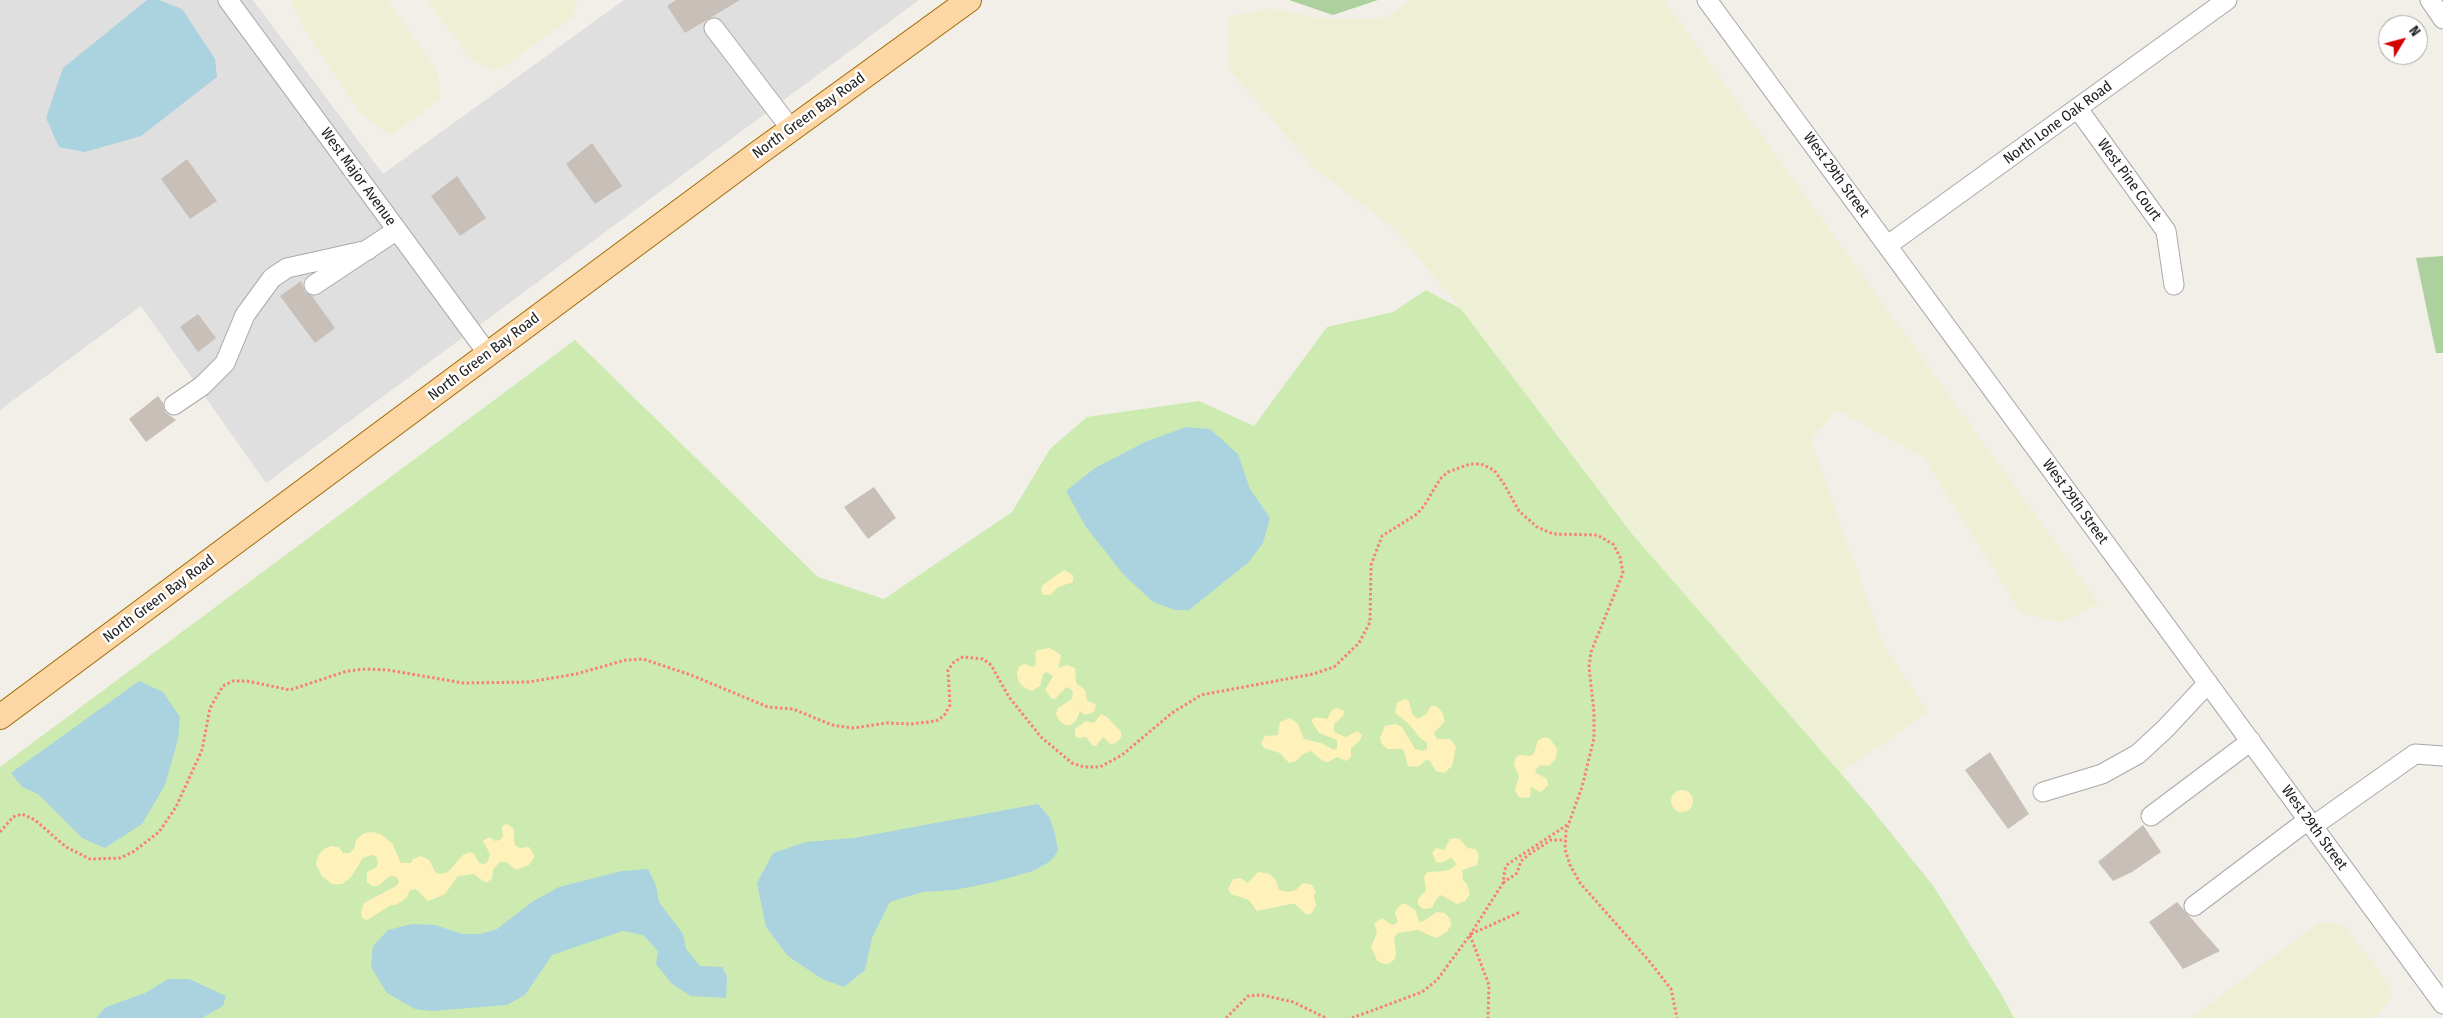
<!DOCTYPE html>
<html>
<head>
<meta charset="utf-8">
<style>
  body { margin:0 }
  #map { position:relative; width:2443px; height:1018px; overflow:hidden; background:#f2efe9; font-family:"Fira Sans Condensed",sans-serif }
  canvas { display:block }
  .north { position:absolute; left:2378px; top:15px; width:50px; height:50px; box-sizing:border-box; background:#fff; border:1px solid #a7a7a7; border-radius:50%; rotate:53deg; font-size:14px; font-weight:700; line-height:20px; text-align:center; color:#222 }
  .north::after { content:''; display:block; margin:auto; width:18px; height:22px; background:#d40000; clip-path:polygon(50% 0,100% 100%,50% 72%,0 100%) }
</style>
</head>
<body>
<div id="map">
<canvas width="2443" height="1018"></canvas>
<div class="north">N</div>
</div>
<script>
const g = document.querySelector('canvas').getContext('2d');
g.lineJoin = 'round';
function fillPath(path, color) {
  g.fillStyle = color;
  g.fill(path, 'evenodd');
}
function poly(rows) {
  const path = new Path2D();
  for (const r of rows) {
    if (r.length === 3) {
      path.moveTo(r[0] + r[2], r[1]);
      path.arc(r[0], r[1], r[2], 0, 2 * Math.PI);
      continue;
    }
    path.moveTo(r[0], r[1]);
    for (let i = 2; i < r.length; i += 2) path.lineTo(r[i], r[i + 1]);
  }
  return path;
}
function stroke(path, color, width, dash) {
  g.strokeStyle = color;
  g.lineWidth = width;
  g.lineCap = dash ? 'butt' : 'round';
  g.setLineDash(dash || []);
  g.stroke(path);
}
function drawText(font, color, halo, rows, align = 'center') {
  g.font = font + ' "Fira Sans Condensed",sans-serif';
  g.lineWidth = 5;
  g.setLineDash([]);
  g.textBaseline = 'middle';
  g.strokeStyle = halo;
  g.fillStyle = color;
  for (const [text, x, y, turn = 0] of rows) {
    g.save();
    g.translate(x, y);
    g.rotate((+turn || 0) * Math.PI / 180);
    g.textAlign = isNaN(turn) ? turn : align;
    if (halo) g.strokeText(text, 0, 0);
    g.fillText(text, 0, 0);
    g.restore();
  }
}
const residential = poly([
  [0,0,253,0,383,174,624,0,919,0,266,483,141,306,0,410]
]);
const farmland = poly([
  [290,0,387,0,438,71,440,99,391,135,362,115,305,31],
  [427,0,578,0,572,18,496,71,471,60],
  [1410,0,1664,0,2099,603,2061,623,2021,613,1924,458,1837,410,1811,440,1883,644,1928,712,1824,785,1461,309,1396,231,1314,168,1229,69,1229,16,1269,8,1324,19,1386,19],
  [2320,922,2335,923,2346,927,2391,988,2391,998,2376,1018,2190,1018]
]);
const grass = poly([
  [1426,290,1461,309,1633,535,1870,807,1934,887,2000,992,2014,1018,0,1018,0,767,575,340,818,577,884,599,1012,512,1050,449,1087,417,1199,401,1254,426,1327,327,1393,312]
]);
const forest = poly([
  [1289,0,1378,0,1333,15],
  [2443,256,2443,353,2436,353,2416,258]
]);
const sand = poly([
  [1064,570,1073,575,1073,582,1058,587,1050,595,1043,595,1041,590,1043,585],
  [1050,648,1061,655,1058,668,1067,665,1075,668,1076,683,1085,690,1087,701,1096,704,1094,712,1085,715,1080,711,1076,721,1070,725,1065,725,1059,720,1056,714,1058,708,1072,699,1073,692,1071,689,1066,687,1055,699,1051,698,1045,690,1053,676,1047,672,1043,674,1040,686,1032,691,1022,686,1018,680,1017,673,1019,667,1024,664,1033,667,1036,665,1035,654,1037,650],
  [1405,699,1409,701,1412,714,1418,719,1427,713,1431,706,1436,706,1442,712,1445,721,1434,733,1437,739,1450,739,1456,747,1452,766,1444,773,1436,771,1430,761,1426,760,1418,767,1408,766,1403,749,1388,749,1382,744,1380,738,1385,726,1396,724,1402,727,1415,749,1423,751,1427,749,1427,742,1420,738,1409,724,1395,713,1397,703],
  [1336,708,1344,711,1343,716,1334,724,1334,732,1346,737,1357,731,1362,735,1360,740,1351,748,1351,757,1346,761,1337,757,1328,762,1323,761,1311,751,1303,754,1295,762,1289,763,1280,753,1264,748,1261,743,1265,736,1278,735,1280,722,1290,718,1298,724,1304,739,1321,743,1334,750,1337,748,1337,740,1319,733,1312,722,1312,719,1316,717,1327,719,1332,710],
  [1101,714,1108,718,1121,732,1121,737,1118,741,1111,745,1103,737,1096,746,1093,746,1086,737,1078,738,1075,736,1075,729,1086,721,1094,723],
  [1545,737,1550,739,1557,749,1556,758,1549,766,1540,765,1535,770,1536,773,1547,779,1548,785,1541,792,1531,787,1530,797,1522,798,1518,796,1515,790,1519,777,1514,764,1515,759,1519,755,1529,756,1534,754,1538,740],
  [1682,801,11],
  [507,824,514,829,514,842,516,846,520,848,529,847,534,855,534,858,529,865,516,870,506,862,500,862,493,869,492,879,487,882,483,881,474,874,458,876,445,894,428,901,416,889,410,890,406,898,396,905,391,905,367,920,362,918,361,912,364,903,396,886,399,882,397,877,390,876,378,886,372,886,367,882,367,872,377,867,378,863,376,856,372,855,363,858,351,877,342,884,332,884,322,876,316,864,318,856,324,849,331,846,339,847,343,853,350,853,354,849,356,840,364,833,372,832,380,834,392,843,401,863,411,863,413,859,421,856,429,860,436,873,442,874,448,872,463,855,470,852,474,854,479,863,485,864,488,861,490,854,483,841,489,837,495,841,500,840,503,836,502,826],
  [1456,838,1461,840,1467,848,1475,849,1479,855,1477,865,1462,870,1463,880,1467,884,1470,894,1465,901,1457,904,1441,895,1437,898,1432,908,1423,909,1418,904,1418,899,1426,890,1424,877,1427,872,1446,871,1455,866,1456,863,1451,858,1441,863,1436,862,1432,853,1436,848,1444,850,1450,839],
  [1258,872,1270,874,1276,881,1279,890,1288,892,1296,890,1303,883,1312,885,1316,892,1314,896,1316,905,1312,913,1307,915,1295,904,1291,904,1257,911,1249,900,1231,894,1228,889,1233,879,1240,878,1248,883],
  [1401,904,1406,904,1415,910,1419,921,1422,922,1437,912,1445,913,1450,919,1451,925,1447,932,1436,938,1418,930,1398,933,1394,937,1396,955,1394,960,1388,964,1381,963,1377,960,1371,947,1377,933,1374,923,1382,918,1392,925,1395,924,1398,921,1395,914,1396,910]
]);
const water = poly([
  [147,0,159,0,182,9,215,59,217,77,141,136,85,152,59,147,46,118,63,68],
  [1186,427,1210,429,1238,454,1250,489,1270,518,1263,543,1249,562,1189,610,1175,610,1153,602,1123,574,1086,527,1066,491,1095,468,1145,442],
  [139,681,163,692,180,717,178,740,165,785,142,824,105,848,82,838,38,794,22,787,11,773],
  [1038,804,1050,818,1055,834,1058,851,1051,861,1033,871,990,883,954,890,923,892,890,902,872,938,865,970,844,987,822,979,788,956,766,927,757,883,773,853,806,842,854,838],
  [648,869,656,885,659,902,683,934,686,949,700,966,722,967,727,976,726,998,691,996,672,984,656,964,658,951,643,935,623,931,552,955,525,995,507,1005,432,1011,415,1009,387,993,371,967,373,946,388,930,412,924,435,925,463,934,480,934,497,929,532,902,559,887,622,871],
  [168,979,189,979,226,996,223,1006,202,1018,96,1018,106,1007,145,993]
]);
const building = poly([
  [676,0,740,0,685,33,667,6],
  [592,143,622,186,595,204,566,164],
  [187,159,217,201,190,219,161,179],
  [457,176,486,218,460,236,431,196],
  [301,281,305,292,312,296,335,328,315,343,280,296],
  [198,314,216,338,198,352,180,327],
  [158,396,163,403,165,412,176,420,146,442,129,419],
  [874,487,896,518,868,539,844,507],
  [1990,752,2029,814,2008,829,1965,770],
  [2143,825,2161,852,2132,872,2113,881,2098,862],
  [2177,902,2220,951,2183,969,2149,922]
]);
const path = poly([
  [0,832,13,817,22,814,35,820,66,847,90,859,120,858,133,852,159,832,176,807,202,750,210,708,223,686,233,681,247,681,290,690,347,671,366,669,388,670,463,683,529,682,576,674,626,660,643,659,691,675,768,707,793,709,832,725,853,728,887,723,911,724,936,721,944,716,950,705,948,670,954,662,963,657,983,659,991,665,1009,697,1041,737,1072,763,1084,767,1100,767,1122,755,1172,713,1201,695,1313,674,1334,667,1359,643,1370,622,1371,565,1382,536,1417,514,1424,506,1440,479,1448,472,1470,464,1481,464,1494,470,1504,484,1519,511,1537,527,1553,534,1597,535,1613,544,1620,557,1623,573,1591,652,1589,667,1594,712,1594,738,1582,787,1566,831,1565,849,1570,865,1580,883,1650,962,1671,989,1677,1018],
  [1503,883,1517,873,1521,861,1531,853,1551,840,1565,840],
  [1471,934,1520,912],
  [1470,935,1503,883,1505,869,1508,864,1567,825],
  [1226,1018,1248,996,1262,995,1293,1002,1326,1018],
  [1352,1018,1422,992,1437,980,1470,935,1489,985,1488,1018]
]);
const minor = poly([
  [228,0,488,354],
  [1707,0,2443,1004],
  [2430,0,2443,19],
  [714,28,791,129],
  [2078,109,2166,231,2174,285],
  [1888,245,2227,0],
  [314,285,397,230],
  [174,405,202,386,225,363,245,315,272,278,287,268,368,250],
  [2043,792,2102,774,2138,754,2166,728,2208,683],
  [2151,816,2251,741],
  [2313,826,2415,754,2443,756],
  [2194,906,2308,820]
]);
const major = poly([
  [0,717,757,154,969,0]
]);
const streetNames = [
  ["North Green Bay Road",809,116,-36],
  ["North Lone Oak Road",2058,123,-36],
  ["West 29th Street",1836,175,54],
  ["West Major Avenue",358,177,54],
  ["West Pine Court",2129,180,54],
  ["North Green Bay Road",484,357,-37],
  ["West 29th Street",2075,502,54],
  ["North Green Bay Road",159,599,-37],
  ["West 29th Street",2314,828,54]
];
fillPath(residential, '#e0dfdf');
fillPath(farmland, '#eef0d5');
fillPath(grass, '#cdebb0');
fillPath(forest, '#add19e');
fillPath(sand, '#fff1ba');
fillPath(water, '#aad3df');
fillPath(building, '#c7bfb8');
stroke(minor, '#a9a9a9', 21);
stroke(major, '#a06b00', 26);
stroke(path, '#fa8072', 3, [2.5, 2.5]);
stroke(minor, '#fff', 19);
stroke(major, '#fcd6a4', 24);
drawText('15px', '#222', '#fff', streetNames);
</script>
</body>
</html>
